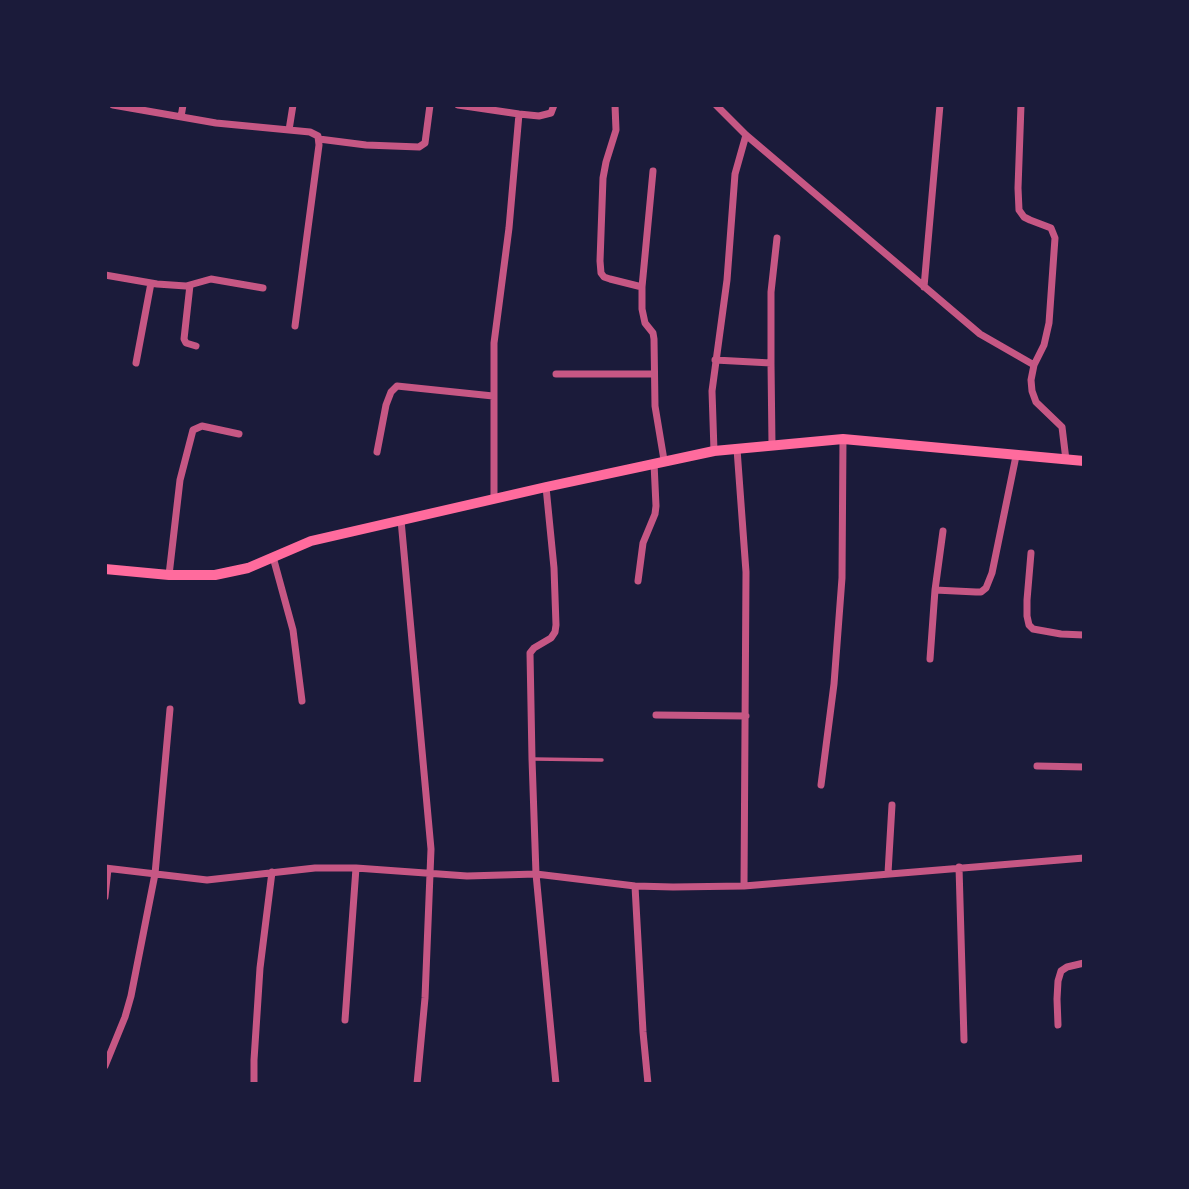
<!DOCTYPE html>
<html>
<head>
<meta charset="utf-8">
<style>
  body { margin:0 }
  #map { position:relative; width:1189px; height:1189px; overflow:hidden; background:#1b1b3a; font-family:"Noto Serif",serif }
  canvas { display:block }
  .frame { position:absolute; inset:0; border:107px solid #1b1b3a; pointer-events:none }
</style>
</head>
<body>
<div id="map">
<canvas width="1189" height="1189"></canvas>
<div class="frame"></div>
</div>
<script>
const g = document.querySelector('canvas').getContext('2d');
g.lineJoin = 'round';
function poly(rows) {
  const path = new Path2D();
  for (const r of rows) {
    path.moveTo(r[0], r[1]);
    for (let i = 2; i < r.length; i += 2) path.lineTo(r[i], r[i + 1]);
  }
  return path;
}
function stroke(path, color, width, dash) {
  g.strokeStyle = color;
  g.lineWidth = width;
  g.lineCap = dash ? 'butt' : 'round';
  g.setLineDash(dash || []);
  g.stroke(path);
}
const service = poly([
  [534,759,602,760]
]);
const minor = poly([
  [113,105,216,123,310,132,318,136,319,145,295,326],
  [458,105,519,114,539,116,551,113,554,105],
  [615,105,616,130,606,162,603,178,600,261,601,273,604,277,610,279,642,287],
  [716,105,746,135,980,334,1034,365],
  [1021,105,1018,188,1019,210,1024,217,1030,220,1051,228,1055,238,1049,323,1044,345,1034,365,1031,380,1032,391,1036,402,1062,427,1066,460],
  [181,117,183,105],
  [289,130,293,105],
  [319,139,366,145,419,147,425,143,430,105],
  [653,171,642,287,642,309,645,323,653,333,654,339,655,406,664,460],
  [105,275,157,284,186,286,211,279,263,288],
  [190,285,184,339,186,343,196,346],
  [924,287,940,105],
  [715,360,771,363,772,445],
  [136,363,151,283],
  [771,363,771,292,777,238],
  [556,374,654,374],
  [737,449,746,572,744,886],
  [714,451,712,391,727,280,735,174,746,135],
  [377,452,386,405,391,392,397,386,493,396],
  [546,487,554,568,556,625,555,632,551,638,534,648,530,653,532,759,536,874,556,1084],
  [494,499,494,343,509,228,519,114],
  [401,520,431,849,425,998,417,1084],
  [1031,553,1027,600,1027,616,1029,625,1033,629,1061,634,1084,635],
  [273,557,293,630,302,701],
  [169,575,180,480,193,430,202,426,239,434],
  [638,581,643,543,655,514,656,506,654,463],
  [935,590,976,592,981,592,986,588,992,573,1016,456],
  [930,659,935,590,943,531],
  [656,715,746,716],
  [1037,766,1084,767],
  [821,785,834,684,842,578,843,439],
  [959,867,964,1040],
  [105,868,207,880,315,868,356,868,467,876,536,874,635,886,673,887,744,886,1084,858],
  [888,873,892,805],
  [635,886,643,1032,648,1084],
  [105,897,108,869],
  [345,1020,356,868],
  [1058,1025,1057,999,1058,981,1061,971,1067,967,1084,963],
  [105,1066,125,1017,131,996,155,874,170,709],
  [254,1084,254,1060,260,968,272,872]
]);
const primary = poly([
  [105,569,169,575,215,575,248,568,311,541,546,487,714,451,843,439,1084,461]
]);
stroke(service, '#c65784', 3.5);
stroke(minor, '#c65784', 7);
stroke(primary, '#ff6b9d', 10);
</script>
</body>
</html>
